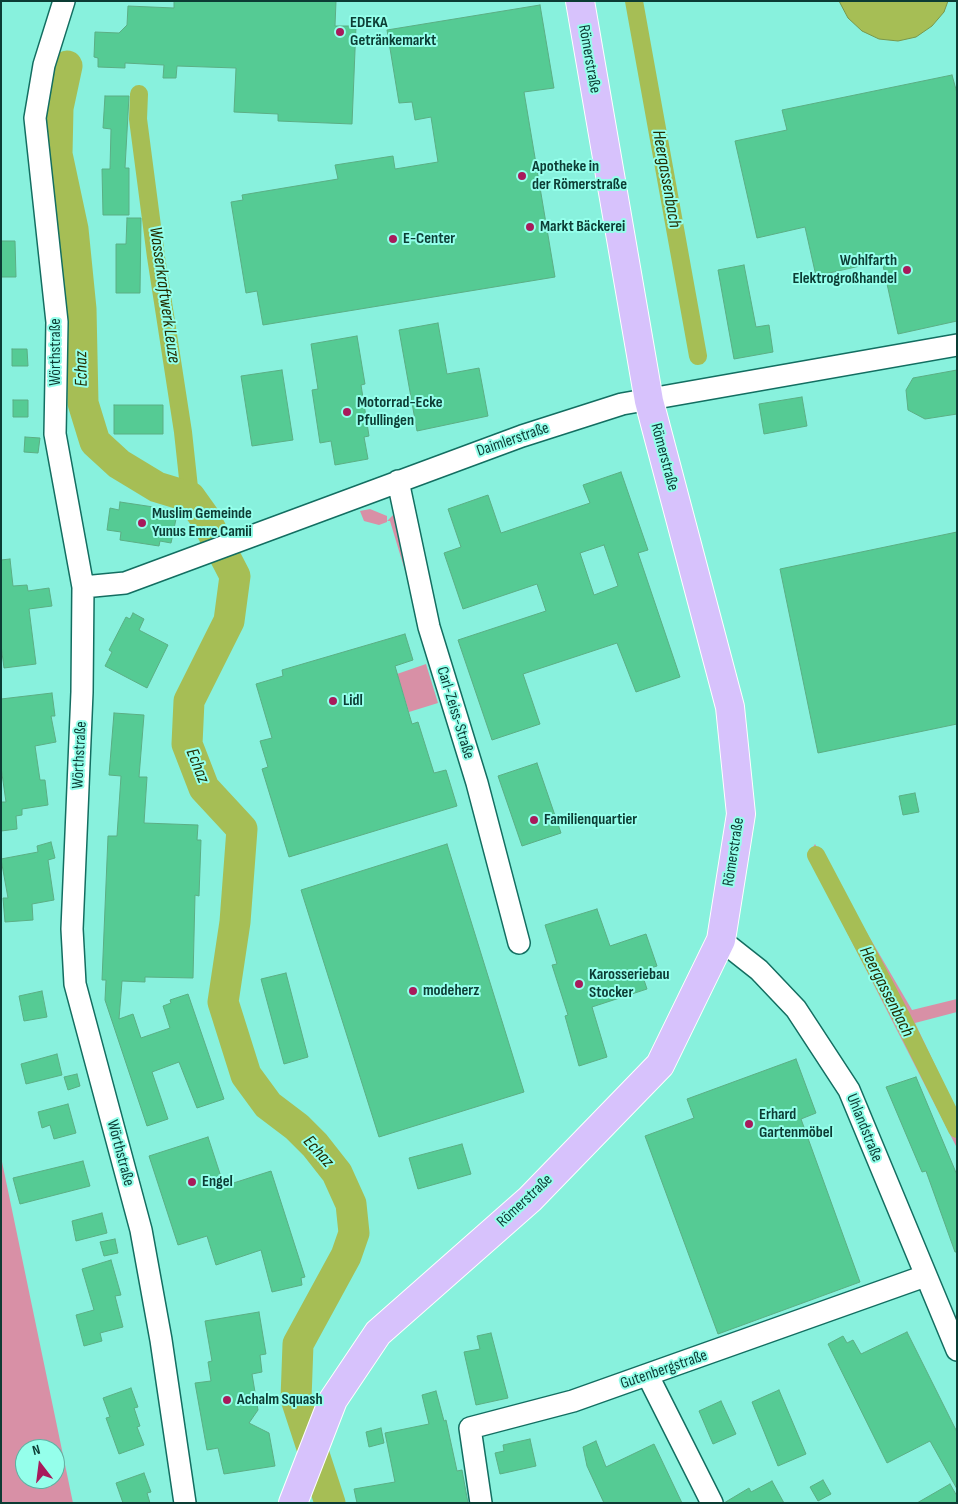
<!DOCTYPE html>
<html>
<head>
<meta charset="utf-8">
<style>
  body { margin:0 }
  #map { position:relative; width:958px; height:1504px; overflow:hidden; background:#88f1dd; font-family:"Sofia Sans Condensed",sans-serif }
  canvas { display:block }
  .frame { position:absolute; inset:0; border:2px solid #0c3c34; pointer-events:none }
  .north { position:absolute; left:15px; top:1439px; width:50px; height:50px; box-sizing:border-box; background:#95ffeb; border:1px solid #5eb1a2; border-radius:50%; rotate:345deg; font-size:14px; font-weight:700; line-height:20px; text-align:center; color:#0c3c34 }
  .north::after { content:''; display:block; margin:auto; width:18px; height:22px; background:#a81a5b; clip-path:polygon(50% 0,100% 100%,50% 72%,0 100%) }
</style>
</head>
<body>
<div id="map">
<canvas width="958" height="1504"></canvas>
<div class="frame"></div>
<div class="north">N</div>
</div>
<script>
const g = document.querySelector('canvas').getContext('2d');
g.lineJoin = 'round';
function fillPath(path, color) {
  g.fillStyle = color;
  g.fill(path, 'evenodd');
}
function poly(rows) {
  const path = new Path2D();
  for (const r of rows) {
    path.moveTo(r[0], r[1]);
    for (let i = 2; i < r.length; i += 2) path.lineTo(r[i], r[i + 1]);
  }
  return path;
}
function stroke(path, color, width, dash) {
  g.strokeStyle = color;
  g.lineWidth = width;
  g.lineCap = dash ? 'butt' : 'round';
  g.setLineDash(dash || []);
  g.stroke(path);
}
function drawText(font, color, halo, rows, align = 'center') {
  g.font = font + ' "Sofia Sans Condensed",sans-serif';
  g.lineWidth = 4;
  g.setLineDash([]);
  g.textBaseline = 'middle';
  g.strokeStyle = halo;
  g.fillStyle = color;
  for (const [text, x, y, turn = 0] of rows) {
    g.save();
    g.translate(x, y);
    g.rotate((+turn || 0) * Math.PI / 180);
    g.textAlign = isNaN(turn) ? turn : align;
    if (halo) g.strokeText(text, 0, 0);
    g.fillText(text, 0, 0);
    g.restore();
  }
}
const green = poly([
  [370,509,387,516,387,522,379,525,364,521,360,511],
  [393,515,395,517,410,584,409,584,390,521,387,521],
  [426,664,438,703,409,712,397,674],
  [815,844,912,1010,957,999,957,1012,915,1023,957,1111,957,1148,808,856],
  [1,1157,73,1503,1,1503],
  [25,1449,55,1449,55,1479,25,1479]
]);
const water = poly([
  [839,1,948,1,944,12,932,26,916,37,898,41,879,39,862,31,848,18,839,1]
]);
const canal = poly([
  [634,1,698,356],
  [139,94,138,119,156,257,183,432,190,497],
  [816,855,903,1020,957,1129]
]);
const river = poly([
  [67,66,58,108,57,154,73,229,81,309,83,403,95,442,119,464,157,487,190,497,205,518,235,576,229,621,189,701,187,744,204,788,242,829,235,922,223,1002,246,1075,268,1105,297,1127,315,1145,337,1173,351,1204,354,1233,346,1256,298,1344,296,1399,330,1503]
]);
const building = poly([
  [174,1,336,1,335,26,356,26,352,124,278,121,278,114,234,112,236,68,177,66,176,78,163,78,164,65,125,63,125,68,98,67,98,58,94,57,95,32,119,33,127,25,128,6,174,8,174,1],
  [540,5,554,88,524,92,555,277,263,325,257,291,246,293,231,202,243,200,242,195,338,179,335,165,393,156,395,169,438,162,431,117,415,120,412,102,399,103,387,30,540,5],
  [952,75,957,93,957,321,898,334,882,261,816,276,805,227,757,238,735,141,787,130,782,110,952,75],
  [105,96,129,96,125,168,129,168,129,215,103,215,102,169,110,169,111,129,103,128,105,96],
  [127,218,141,218,140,293,116,293,116,244,126,244,127,218],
  [1,241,15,241,16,277,1,277,1,241],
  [744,265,756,327,769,325,773,352,734,359,718,270,744,265],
  [438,323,447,374,479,368,488,416,417,431,399,330,438,323],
  [357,336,365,384,361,385,369,436,364,437,368,459,335,465,331,441,320,443,312,390,318,389,311,344,357,336],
  [12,349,27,349,28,366,12,366,12,349],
  [282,370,293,440,252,446,241,376,282,370],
  [957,370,957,414,925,419,908,410,906,390,913,378,957,370],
  [802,397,807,426,764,434,759,404,802,397],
  [13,400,28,400,28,417,13,417,13,400],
  [114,405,163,405,163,434,114,434,114,405],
  [25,437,40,438,38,453,24,452,25,437],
  [621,472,648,550,638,553,680,677,636,692,617,643,523,674,540,724,492,740,458,640,546,611,537,584,463,609,444,553,461,547,448,509,488,495,501,533,590,503,583,485,621,472],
  [604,545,618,586,594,595,580,553,604,545],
  [120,502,167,509,165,517,176,519,171,543,160,541,159,546,120,540,121,532,107,530,110,508,119,510,120,502],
  [957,532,957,724,818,753,780,569,957,532],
  [10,559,13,586,27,585,28,591,49,588,52,606,29,609,36,664,4,668,1,645,1,560,10,559],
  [133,613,144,619,139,630,168,645,147,688,105,666,112,652,109,650,126,617,130,619,133,613],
  [405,634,413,660,395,666,412,724,418,722,434,773,446,770,457,806,289,857,262,769,268,767,260,741,272,738,256,684,283,676,282,670,405,634],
  [52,693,55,716,51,716,56,742,35,746,40,780,45,780,48,805,22,809,22,815,16,816,17,829,1,831,1,802,6,802,1,767,1,699,52,693],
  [114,713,144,715,139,777,147,777,144,823,198,825,197,840,201,840,199,896,195,895,193,978,145,977,145,982,122,981,119,1019,133,1014,141,1038,170,1028,163,1006,171,1003,170,1000,188,994,224,1099,197,1108,179,1062,152,1072,168,1119,147,1126,105,1000,106,980,102,980,108,836,117,836,121,776,109,775,114,713],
  [537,763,561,833,522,846,498,776,537,763],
  [915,793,919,812,903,815,899,796,915,793],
  [51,842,55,858,48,860,54,900,32,904,33,920,5,922,3,898,8,898,1,859,38,852,37,846,51,842],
  [447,844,524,1092,379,1137,301,890,447,844],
  [597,909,610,946,646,934,657,966,641,971,647,989,592,1007,607,1057,579,1066,565,1016,568,1015,552,965,557,964,545,925,597,909],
  [286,973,308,1057,284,1064,261,979,286,973],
  [42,991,47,1017,24,1021,19,996,42,991],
  [57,1054,62,1075,26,1084,21,1064,57,1054],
  [796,1059,816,1113,801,1119,860,1282,718,1334,645,1136,694,1118,687,1099,796,1059],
  [77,1074,80,1086,68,1090,64,1077,77,1074],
  [916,1077,957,1175,957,1252,955,1252,926,1171,922,1172,886,1087,916,1077],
  [68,1104,76,1133,54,1139,50,1125,42,1128,38,1112,68,1104],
  [208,1137,224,1186,271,1171,305,1277,301,1278,302,1285,272,1292,261,1250,216,1265,207,1236,178,1245,149,1156,208,1137],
  [462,1144,471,1174,418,1189,409,1158,462,1144],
  [83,1161,90,1186,20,1204,13,1178,83,1161],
  [102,1213,107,1233,76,1241,72,1221,102,1213],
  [115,1239,118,1253,104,1256,100,1242,115,1239],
  [111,1260,121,1295,115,1296,123,1327,100,1333,102,1341,84,1346,76,1315,94,1310,82,1269,111,1260],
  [259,1312,266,1354,260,1355,262,1372,252,1374,258,1410,249,1423,269,1433,275,1466,224,1474,218,1448,207,1450,195,1383,211,1381,208,1362,212,1361,205,1321,259,1312],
  [907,1332,957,1432,957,1489,930,1441,887,1463,828,1344,843,1336,847,1343,853,1340,861,1354,907,1332],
  [491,1333,508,1398,476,1405,464,1352,480,1349,477,1336,491,1333],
  [131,1388,138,1407,134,1408,140,1426,137,1427,144,1445,119,1454,106,1418,110,1417,103,1398,131,1388],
  [779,1390,806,1454,778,1466,752,1402,779,1390],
  [436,1391,444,1421,446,1420,457,1471,462,1470,468,1503,357,1503,354,1489,395,1482,385,1433,429,1424,422,1395,436,1391],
  [721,1401,736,1434,713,1444,699,1411,721,1401],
  [381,1428,384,1443,369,1447,366,1432,381,1428],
  [530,1439,536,1466,500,1474,495,1453,504,1451,503,1445,530,1439],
  [596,1441,606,1467,654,1444,682,1503,604,1503,587,1466,583,1447,596,1441],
  [144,1473,151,1492,147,1493,150,1503,123,1503,116,1483,144,1473],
  [823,1480,831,1494,818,1501,810,1487,823,1480],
  [772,1481,784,1503,724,1503,749,1488,751,1492,772,1481],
  [950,1484,957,1496,957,1503,917,1503,950,1484]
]);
const minor = poly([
  [64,1,44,65,35,118,57,322,55,434,83,587,82,692,72,929,75,984,141,1230,161,1340,185,1503],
  [398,481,429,627,477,783,519,943],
  [83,587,125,583,522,436,622,404,957,345],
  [721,940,759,970,796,1009,849,1090,957,1350],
  [648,1376,712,1503],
  [481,1503,470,1428,573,1401,925,1276]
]);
const major = poly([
  [293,1503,333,1400,378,1333,530,1199,660,1065,721,940,741,814,730,707,649,401,580,1]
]);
const markers = [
  [340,32,5,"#a81a5b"],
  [522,176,5,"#a81a5b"],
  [530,227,5,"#a81a5b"],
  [393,239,5,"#a81a5b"],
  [907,270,5,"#a81a5b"],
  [347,412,5,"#a81a5b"],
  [142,523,5,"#a81a5b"],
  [333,701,5,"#a81a5b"],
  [534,820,5,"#a81a5b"],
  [579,984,5,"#a81a5b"],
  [413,991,5,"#a81a5b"],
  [749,1124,5,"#a81a5b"],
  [192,1182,5,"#a81a5b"],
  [227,1400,5,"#a81a5b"]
];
const poiNames = [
  ["EDEKA",350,23],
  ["Getränkemarkt",350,41],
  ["Apotheke in",532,167],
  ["der Römerstraße",532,185],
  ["Markt Bäckerei",540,227],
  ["E-Center",403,239],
  ["Wohlfarth",897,261,"right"],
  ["Elektrogroßhandel",897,279,"right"],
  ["Motorrad-Ecke",357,403],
  ["Pfullingen",357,421],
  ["Muslim Gemeinde",152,514],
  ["Yunus Emre Camii",152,532],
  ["Lidl",343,701],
  ["Familienquartier",544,820],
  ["Karosseriebau",589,975],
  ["Stocker",589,993],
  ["modeherz",423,991],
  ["Erhard",759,1115],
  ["Gartenmöbel",759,1133],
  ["Engel",202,1182],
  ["Achalm Squash",237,1400]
];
const streetNames = [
  ["Römerstraße",589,59,80],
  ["Wörthstraße",56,352,-90],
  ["Daimlerstraße",513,440,-19],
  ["Römerstraße",664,457,75],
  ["Carl-Zeiss-Straße",455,713,73],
  ["Wörthstraße",80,755,-87],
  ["Römerstraße",734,852,-81],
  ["Uhlandstraße",864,1128,68],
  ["Wörthstraße",120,1153,75],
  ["Römerstraße",525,1201,-43],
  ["Gutenbergstraße",664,1370,-19]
];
const waterNames = [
  ["Heergassenbach",666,179,80],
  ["Wasserkraftwerk Leuze",164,295,82],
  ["Echaz",82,369,-91],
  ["Echaz",197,766,68],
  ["Heergassenbach",886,992,63],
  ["Echaz",318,1152,48]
];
fillPath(green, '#d890a6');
fillPath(water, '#a6be55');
stroke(water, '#78974b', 1);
stroke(canal, '#a6be55', 18);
stroke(river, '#a6be55', 31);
fillPath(building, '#55cb94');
stroke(building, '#5bae84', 1);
stroke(minor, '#136e61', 24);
stroke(major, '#fff', 30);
stroke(minor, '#fff', 21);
stroke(major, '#d7c2fc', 28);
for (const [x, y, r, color] of markers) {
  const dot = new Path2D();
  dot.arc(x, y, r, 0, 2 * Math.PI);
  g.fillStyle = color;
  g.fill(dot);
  stroke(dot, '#95ffeb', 2);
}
drawText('bold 16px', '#0c3c34', '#95ffeb', poiNames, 'left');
drawText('16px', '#0c3c34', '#95ffeb', streetNames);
drawText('italic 18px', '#252e01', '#95ffeb', waterNames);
</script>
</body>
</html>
